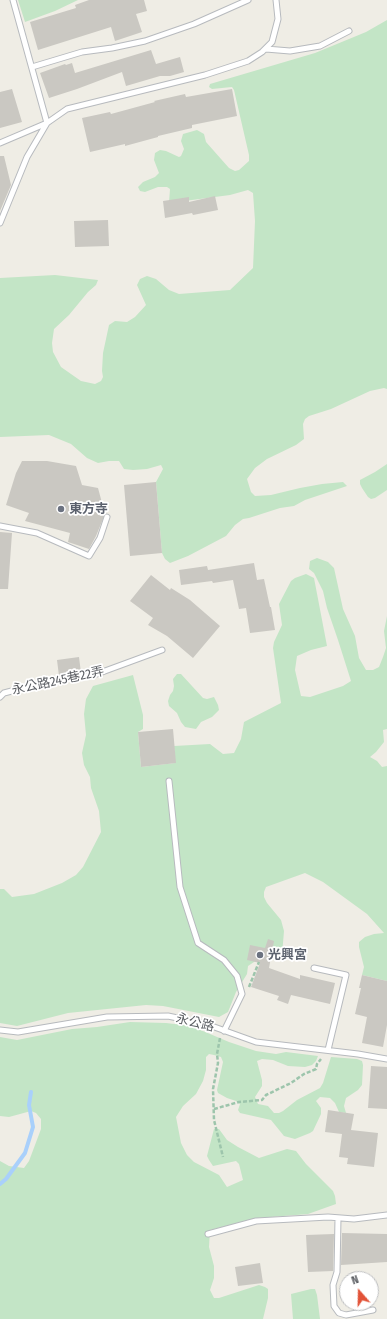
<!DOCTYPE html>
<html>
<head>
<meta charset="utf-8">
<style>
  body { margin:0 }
  #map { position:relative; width:387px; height:1319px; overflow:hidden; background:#efede5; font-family:"Fira Sans Condensed",sans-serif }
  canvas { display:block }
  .north { position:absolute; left:339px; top:1271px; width:40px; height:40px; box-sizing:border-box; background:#fff; border:1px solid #bebfc1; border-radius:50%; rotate:340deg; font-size:11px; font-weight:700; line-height:16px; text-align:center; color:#5d6065 }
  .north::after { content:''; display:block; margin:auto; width:14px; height:18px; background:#e25338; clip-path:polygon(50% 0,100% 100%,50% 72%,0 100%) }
</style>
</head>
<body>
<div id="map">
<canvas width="387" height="1319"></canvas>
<div class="north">N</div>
</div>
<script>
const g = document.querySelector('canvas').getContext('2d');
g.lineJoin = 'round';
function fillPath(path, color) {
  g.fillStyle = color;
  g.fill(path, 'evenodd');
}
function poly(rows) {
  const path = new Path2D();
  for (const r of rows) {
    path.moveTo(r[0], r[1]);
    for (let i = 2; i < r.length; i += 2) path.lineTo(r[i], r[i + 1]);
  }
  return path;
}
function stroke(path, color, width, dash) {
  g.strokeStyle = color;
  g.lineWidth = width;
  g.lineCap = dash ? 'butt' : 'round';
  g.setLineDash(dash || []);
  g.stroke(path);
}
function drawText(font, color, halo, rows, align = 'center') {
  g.font = font + ' "Fira Sans Condensed","Noto Sans TC",sans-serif';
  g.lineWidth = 3.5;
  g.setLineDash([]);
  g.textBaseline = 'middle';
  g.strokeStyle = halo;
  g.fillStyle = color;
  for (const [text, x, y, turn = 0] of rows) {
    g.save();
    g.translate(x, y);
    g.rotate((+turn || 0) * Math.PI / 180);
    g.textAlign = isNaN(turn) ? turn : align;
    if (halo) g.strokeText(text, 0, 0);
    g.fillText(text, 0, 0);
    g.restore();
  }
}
const green = poly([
  [18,0,78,0,55,11,25,22],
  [387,20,387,389,384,388,370,391,331,409,309,416,305,419,303,424,304,439,296,445,267,459,255,468,247,479,251,492,255,496,271,495,300,488,322,484,343,482,347,486,305,500,294,506,280,508,249,518,243,519,235,525,226,536,188,556,170,563,165,559,162,553,156,482,163,469,161,465,147,469,133,470,124,469,119,461,109,461,98,463,87,458,71,444,49,435,0,437,0,278,55,275,98,280,96,285,88,292,69,315,54,329,52,343,53,352,61,367,81,381,95,384,101,381,103,377,102,371,103,353,109,325,115,321,127,322,135,317,146,305,137,285,140,279,147,276,156,279,169,290,179,294,230,290,253,268,255,221,253,193,248,190,230,195,169,203,170,189,167,187,158,187,145,192,140,191,138,187,143,182,155,177,159,173,154,160,155,153,160,150,166,151,179,157,181,156,184,149,181,141,183,134,197,130,204,134,206,142,229,168,235,171,239,170,249,161,249,155,234,90,232,87,212,89,209,87,210,84,315,53,366,32],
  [387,464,387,490,375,498,371,499,368,497,362,488,360,484,360,480,375,472],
  [317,558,328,562,334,568,343,609,355,636,359,658,366,670,373,670,379,667,383,657,386,648,384,631,387,616,387,729,383,730,384,742,376,752,370,757,377,761,382,767,387,766,387,981,362,975,364,967,359,947,359,942,365,937,374,934,384,933,367,914,323,882,305,873,266,887,264,892,264,897,267,903,281,920,284,931,282,955,281,957,278,958,263,956,248,966,247,974,236,992,228,1012,219,1017,163,1006,146,1005,68,1013,17,1026,0,1023,0,889,4,889,12,897,34,894,62,883,76,875,83,867,101,832,99,811,91,788,90,777,84,765,82,753,86,735,84,714,86,699,93,686,133,675,143,715,143,729,138,732,141,767,175,763,174,746,210,744,223,754,234,753,241,739,244,722,281,703,273,648,274,642,282,625,279,604,291,581,295,578,306,574,314,578,327,646,311,650,297,656,295,670,301,696,310,697,343,686,351,681,338,640,327,608,323,591,314,573,309,569,310,561],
  [177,674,181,674,203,698,207,699,214,697,218,705,219,710,212,717,201,722,196,729,185,727,181,722,177,713,169,706,168,701,170,695,173,691,174,686,173,679],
  [130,1022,166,1023,191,1026,229,1042,256,1051,276,1054,286,1052,318,1056,316,1061,312,1065,305,1067,288,1066,273,1060,262,1059,257,1061,262,1080,262,1086,255,1097,258,1104,268,1106,274,1113,279,1113,283,1111,297,1100,320,1088,323,1083,331,1057,357,1059,362,1061,363,1065,362,1085,358,1090,346,1098,344,1106,346,1113,339,1112,335,1103,330,1098,320,1097,316,1101,321,1108,321,1114,313,1131,310,1133,295,1139,284,1136,271,1120,240,1113,238,1110,240,1104,236,1101,227,1098,218,1093,217,1090,223,1062,221,1057,214,1055,209,1054,206,1057,206,1070,203,1081,196,1094,183,1106,176,1117,181,1143,187,1155,194,1162,219,1175,227,1187,243,1180,239,1164,236,1161,213,1166,209,1160,207,1156,214,1129,219,1129,227,1140,238,1147,259,1158,287,1149,296,1151,306,1164,333,1191,335,1196,336,1204,308,1214,258,1218,210,1230,209,1247,214,1266,214,1278,210,1290,214,1298,219,1298,259,1285,265,1287,268,1289,268,1298,263,1319,0,1319,0,1161,9,1166,24,1168,29,1161,41,1129,41,1119,36,1113,31,1111,9,1117,0,1116,0,1037,17,1040,72,1029,97,1027],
  [311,1289,315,1289,317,1295,320,1319,293,1319,291,1294]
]);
const stream = poly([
  [0,1184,6,1179,25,1153,33,1127,29,1105,31,1092]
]);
const building = poly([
  [89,0,144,0,147,11,136,14,142,32,115,41,111,27,38,50,30,22,76,8,75,5],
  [151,50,156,64,180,57,184,72,170,76,160,76,126,86,122,72,77,89,49,98,40,73,65,64,66,65,72,63,75,73],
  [12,89,22,122,0,128,0,92],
  [232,89,237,116,192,125,192,128,158,136,158,137,125,146,125,144,90,152,82,118,110,112,111,114,155,102,154,101,185,94,186,97],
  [0,156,4,156,11,185,0,211],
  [215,196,218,210,193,215,192,213,165,218,163,201,189,197,189,202],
  [108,220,109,246,75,247,74,221],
  [22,461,47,461,76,466,82,485,98,488,105,514,96,536,89,549,68,542,70,533,25,521,29,513,6,505,16,473],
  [156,482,162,553,130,556,124,485],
  [0,532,12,533,8,589,0,589],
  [254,563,257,580,264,579,270,607,271,607,275,630,250,633,246,608,239,609,233,580,213,583,212,581,181,585,179,570,207,566,208,570],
  [151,575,170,590,171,588,190,600,220,626,193,658,167,636,148,625,153,618,130,601],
  [79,657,81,673,59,676,57,660],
  [173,729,176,763,141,767,138,732],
  [268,939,274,941,269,968,300,979,300,975,335,983,330,1004,291,995,288,1004,277,1000,279,996,251,987,260,963,247,960,250,945,265,948],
  [362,975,387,981,387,1025,383,1047,362,1043,367,1017,355,1014,361,988,359,988],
  [371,1066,387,1067,387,1109,368,1108],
  [328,1110,354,1114,351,1130,378,1133,374,1167,347,1164,348,1158,339,1157,342,1134,325,1132],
  [342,1233,387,1234,387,1262,341,1265],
  [334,1234,333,1271,308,1272,306,1235],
  [260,1263,263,1283,238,1286,235,1267]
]);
const path = poly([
  [249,987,259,962],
  [220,1038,217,1054,218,1063,213,1089,214,1120,223,1157],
  [214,1109,239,1102,262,1100,266,1095,291,1083,304,1074,316,1069,317,1064,321,1059]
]);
const service = poly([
  [266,49,290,51,320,46,349,31],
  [32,67,82,52,112,48,145,41,194,24,248,0],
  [0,143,47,123,67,109,205,75,248,61,262,52,272,42,278,19,276,0],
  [0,223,27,157,47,123,13,0],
  [0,526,37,533,89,556,100,538,107,517],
  [0,697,4,693,50,681,94,675,162,650],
  [169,781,180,887,198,943,224,960,237,976,242,994,224,1031],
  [314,968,346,975,328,1050],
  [0,1030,18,1032,107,1017,168,1016,206,1024,256,1042,358,1054,387,1059],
  [338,1218,337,1272,333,1285,334,1306,339,1313,346,1315,373,1310],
  [208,1234,256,1221,328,1217,354,1219,387,1215]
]);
const markers = [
  [61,509,4,"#6b7280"],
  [260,955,4,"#6b7280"]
];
const worshipNames = [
  ["東方寺",69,509],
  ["光興宮",268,955]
];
const streetNames = [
  ["永公路245巷22弄",58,681,-12],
  ["永公路",195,1023,14]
];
fillPath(green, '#c3e5c6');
stroke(stream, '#a9d0fb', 4);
fillPath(building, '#cac8c2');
stroke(service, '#b7babe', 7);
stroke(path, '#9dc5ac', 2.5, [4, 2]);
stroke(service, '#fff', 5);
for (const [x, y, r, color] of markers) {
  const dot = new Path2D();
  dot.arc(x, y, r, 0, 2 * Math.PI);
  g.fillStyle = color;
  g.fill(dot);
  stroke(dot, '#fff', 1.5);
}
drawText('bold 13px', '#5b616d', '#fff', worshipNames, 'left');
drawText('13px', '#5d6065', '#fff', streetNames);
</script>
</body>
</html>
